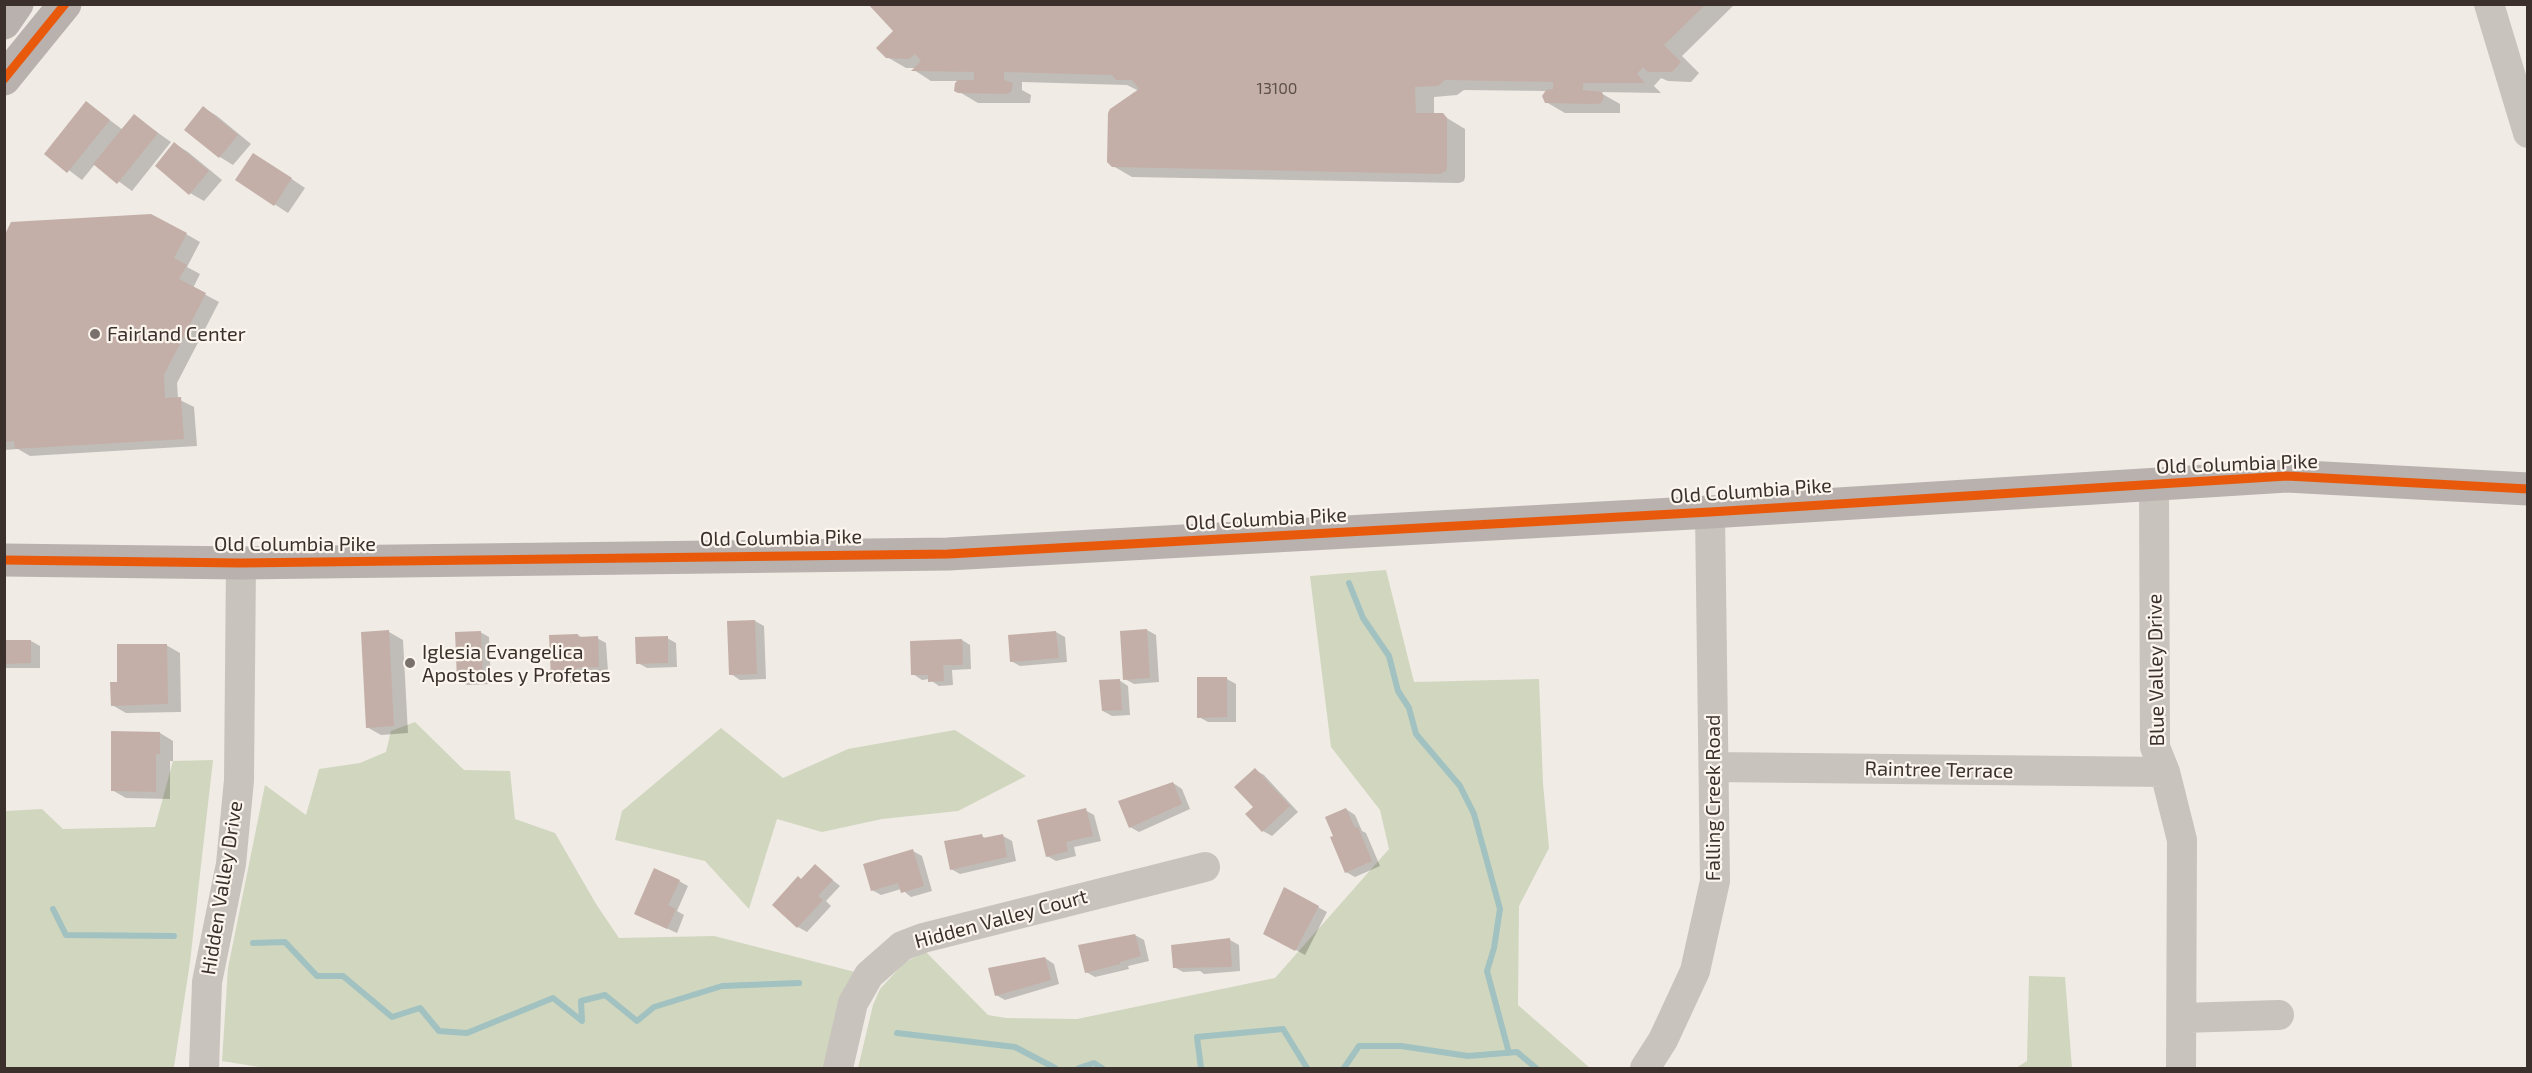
<!DOCTYPE html>
<html>
<head>
<meta charset="utf-8">
<style>
  body { margin:0 }
  #map { position:relative; width:2532px; height:1073px; overflow:hidden; background:#f0ebe5; font-family:"Exo 2",sans-serif }
  canvas { display:block }
  .frame { position:absolute; inset:0; border:6px solid #3b302b; pointer-events:none }
</style>
</head>
<body>
<div id="map">
<canvas width="2532" height="1073"></canvas>
<div class="frame"></div>
</div>
<script>
const g = document.querySelector('canvas').getContext('2d');
g.lineJoin = 'round';
function fillPath(path, color) {
  g.fillStyle = color;
  g.fill(path, 'evenodd');
}
function poly(rows) {
  const path = new Path2D();
  for (const r of rows) {
    path.moveTo(r[0], r[1]);
    for (let i = 2; i < r.length; i += 2) path.lineTo(r[i], r[i + 1]);
  }
  return path;
}
function stroke(path, color, width, dash) {
  g.strokeStyle = color;
  g.lineWidth = width;
  g.lineCap = dash ? 'butt' : 'round';
  g.setLineDash(dash || []);
  g.stroke(path);
}
function drawText(font, color, halo, rows, align = 'center') {
  g.font = font + ' "Exo 2",sans-serif';
  g.lineWidth = 4.5;
  g.setLineDash([]);
  g.textBaseline = 'middle';
  g.strokeStyle = halo;
  g.fillStyle = color;
  for (const [text, x, y, turn = 0] of rows) {
    g.save();
    g.translate(x, y);
    g.rotate((+turn || 0) * Math.PI / 180);
    g.textAlign = isNaN(turn) ? turn : align;
    if (halo) g.strokeText(text, 0, 0);
    g.fillText(text, 0, 0);
    g.restore();
  }
}
const green = poly([
  [1386,570,1414,682,1539,679,1543,784,1549,848,1519,906,1518,1005,1590,1068,858,1068,873,1005,880,989,905,962,926,952,988,1015,1006,1018,1077,1019,1275,978,1389,849,1380,810,1331,747,1310,576],
  [415,722,464,770,510,771,515,819,555,833,596,904,619,938,714,936,859,973,830,1068,265,1068,222,1061,228,968,265,785,306,815,319,769,360,763,386,752,391,731],
  [721,728,783,778,848,749,955,730,1026,776,958,811,882,819,822,832,777,819,749,909,705,861,615,840,622,811],
  [213,760,190,962,174,1067,5,1068,5,811,42,809,63,829,155,827,173,761],
  [2029,976,2065,977,2072,1068,2016,1068,2027,1061]
]);
const shadow = poly([
  [1346,4,1735,4,1682,56,1699,73,1691,82,1668,81,1661,78,1654,86,1661,93,1599,92,1620,104,1620,113,1565,113,1546,102,1547,91,1464,90,1457,95,1434,97,1434,115,1442,115,1465,129,1465,177,1464,181,1459,183,1132,177,1113,166,1139,91,1127,85,1022,82,1022,90,1031,95,1030,103,978,103,956,90,959,81,931,81,914,70,916,68,906,68,887,57],
  [87,103,123,130,134,116,171,142,132,191,95,164,82,180,46,153],
  [204,108,217,116,251,144,233,165,220,157],
  [175,144,188,152,222,180,204,201,190,193],
  [268,163,305,188,288,213,237,180],
  [186,234,200,242,187,267,200,274,193,288,219,302,177,383,178,399,194,407,197,446,30,456,18,449,4,450,4,239],
  [755,621,764,626,766,679,740,680,731,674,729,622],
  [1147,630,1156,635,1159,682,1134,684,1125,679],
  [389,632,403,640,408,733,381,735,367,727],
  [480,632,489,637,491,684,467,685,458,680],
  [1056,632,1065,637,1067,662,1020,666,1011,661],
  [578,635,583,638,597,638,606,643,608,671,585,672,586,682,562,683,553,678],
  [667,638,676,643,677,667,647,668,638,663],
  [962,640,970,645,971,669,952,670,953,685,939,686,929,679,922,680,913,674],
  [4,641,31,641,40,646,40,668,4,668],
  [166,645,180,653,181,712,126,713,112,705,119,684],
  [1227,679,1236,684,1236,722,1208,722,1199,717],
  [1119,680,1128,686,1130,715,1112,716,1103,711],
  [160,733,173,741,173,761,170,761,170,799,126,798,112,790],
  [1255,770,1264,775,1298,812,1272,836,1263,831,1255,807],
  [1173,783,1182,789,1190,809,1139,832,1130,827,1120,802],
  [1346,809,1355,815,1362,831,1366,833,1380,866,1355,877,1346,872],
  [1085,810,1094,815,1101,841,1074,847,1076,856,1056,861,1047,856],
  [982,836,986,839,1003,836,1012,841,1016,861,960,874,951,869],
  [913,851,922,856,932,891,911,897,901,889,881,895,872,890],
  [815,866,840,886,826,901,831,906,807,932,798,927,802,880],
  [679,881,688,886,677,911,684,915,677,933,644,918],
  [1318,907,1327,912,1305,955,1265,933],
  [1135,935,1144,940,1149,961,1128,966,1129,969,1095,977,1086,972,1080,946],
  [1230,940,1239,945,1240,971,1204,974,1200,971,1183,972,1174,967],
  [1045,958,1054,964,1059,984,1005,1000,996,995,990,969]
]);
const stream = poly([
  [1349,583,1363,618,1389,656,1398,691,1409,708,1416,734,1460,786,1474,814,1500,909,1494,948,1487,971,1509,1053],
  [53,909,66,935,174,936],
  [253,943,285,942,317,976,343,976,392,1017,420,1008,439,1031,467,1033,553,998,582,1021,581,1001,605,995,637,1021,654,1007,722,986,799,983],
  [897,1033,1015,1047,1055,1068],
  [1079,1068,1094,1063,1102,1068],
  [1201,1068,1197,1037,1283,1029,1307,1068],
  [1344,1068,1359,1046,1401,1046,1468,1056,1517,1052,1536,1068]
]);
const building = poly([
  [868,4,1706,4,1664,45,1681,62,1672,72,1648,72,1643,67,1637,74,1645,83,1583,83,1583,90,1602,92,1604,97,1601,103,1597,104,1545,103,1542,96,1546,90,1553,89,1553,82,1445,80,1438,86,1415,87,1416,113,1443,113,1447,118,1447,166,1446,171,1440,174,1112,167,1107,162,1108,113,1110,109,1139,89,1132,80,1116,80,1112,75,1004,72,1004,80,1013,83,1011,92,1006,94,958,93,954,91,955,83,958,80,974,80,974,72,911,71,921,61,915,54,909,59,886,58,876,48,893,31],
  [86,101,110,120,67,173,44,154],
  [203,106,238,135,219,158,184,130],
  [134,114,158,133,117,184,93,164],
  [174,142,209,171,189,195,155,166],
  [253,153,292,178,274,206,235,180],
  [151,214,187,233,174,258,187,265,179,279,206,293,164,375,165,398,181,397,184,439,15,449,14,441,4,442,4,236,11,222],
  [755,620,757,674,729,675,727,621],
  [1147,629,1150,678,1123,680,1120,631],
  [389,630,394,726,366,728,361,632],
  [481,631,483,680,457,680,455,632],
  [1056,631,1059,658,1010,662,1008,635],
  [578,634,578,637,598,636,599,667,577,668,577,678,551,679,549,635],
  [668,636,668,663,636,664,635,637],
  [962,639,963,665,943,665,944,681,928,682,928,675,911,675,910,641],
  [4,640,31,640,31,663,4,664],
  [117,644,167,644,168,704,111,706,110,682,117,682],
  [1197,677,1227,677,1227,717,1197,718],
  [1120,679,1122,710,1102,711,1099,680],
  [111,731,160,732,160,754,156,754,156,792,111,791],
  [1255,768,1290,806,1262,832,1245,814,1253,807,1234,787],
  [1173,782,1182,804,1129,828,1118,801],
  [1086,808,1093,836,1066,842,1068,851,1046,857,1037,820],
  [1346,808,1355,828,1358,827,1372,861,1345,873,1330,837,1333,836,1325,817],
  [982,834,983,838,1003,834,1007,857,950,870,944,841],
  [913,849,924,886,901,893,898,883,871,891,863,864],
  [815,864,833,880,818,896,823,900,797,928,772,905,798,876,801,879],
  [654,868,680,880,668,905,676,909,667,929,634,914],
  [1284,887,1319,906,1295,951,1263,934],
  [1135,934,1141,956,1120,962,1120,964,1085,973,1078,945],
  [1230,938,1232,967,1173,968,1171,945],
  [1045,957,1051,980,995,996,988,968]
]);
const minor = poly([
  [2489,4,2528,133],
  [2154,484,2155,747,2165,772,2182,840,2181,1068],
  [1714,767,2165,772],
  [2182,1018,2279,1015],
  [204,1068,207,982,231,864,239,780,241,563],
  [838,1068,853,1003,869,975,902,946,923,938,1205,867],
  [1645,1068,1663,1040,1695,971,1715,881,1710,512]
]);
const major = poly([
  [4,23,17,4],
  [4,79,65,4],
  [4,560,241,563,948,554,1710,512,2287,476,2528,489]
]);
const cycleway = poly([
  [4,79,65,4],
  [4,560,241,563,948,554,1710,512,2287,476,2528,489]
]);
const markers = [
  [95,334,6,"#7a716c"],
  [410,663,6,"#7a716c"]
];
const numberNames = [
  ["13100",1277,89]
];
const poiNames = [
  ["Fairland Center",107,334],
  ["Iglesia Evangelica",422,652],
  ["Apostoles y Profetas",422,675]
];
const streetNames = [
  ["Old Columbia Pike",2237,464,-2],
  ["Old Columbia Pike",1751,491,-4],
  ["Old Columbia Pike",1266,519,-3],
  ["Old Columbia Pike",781,538,-1],
  ["Old Columbia Pike",295,544],
  ["Blue Valley Drive",2156,670,-91],
  ["Raintree Terrace",1939,770,1],
  ["Falling Creek Road",1713,798,-90],
  ["Hidden Valley Drive",222,888,-81],
  ["Hidden Valley Court",1001,919,-15]
];
fillPath(green, '#d1d6bf');
fillPath(shadow, '#0003');
stroke(stream, '#a1c2c1', 6);
fillPath(building, '#c3afa7');
stroke(minor, '#c9c3be', 30);
stroke(major, '#b8b1ad', 33);
stroke(cycleway, '#e8590c', 9);
for (const [x, y, r, color] of markers) {
  const dot = new Path2D();
  dot.arc(x, y, r, 0, 2 * Math.PI);
  g.fillStyle = color;
  g.fill(dot);
  stroke(dot, '#fbf5ee', 2);
}
drawText('16px', '#5d504a', null, numberNames);
drawText('20px', '#3b302b', '#fbf5ee', poiNames, 'left');
drawText('20px', '#3b302b', '#fbf5ee', streetNames);
</script>
</body>
</html>
